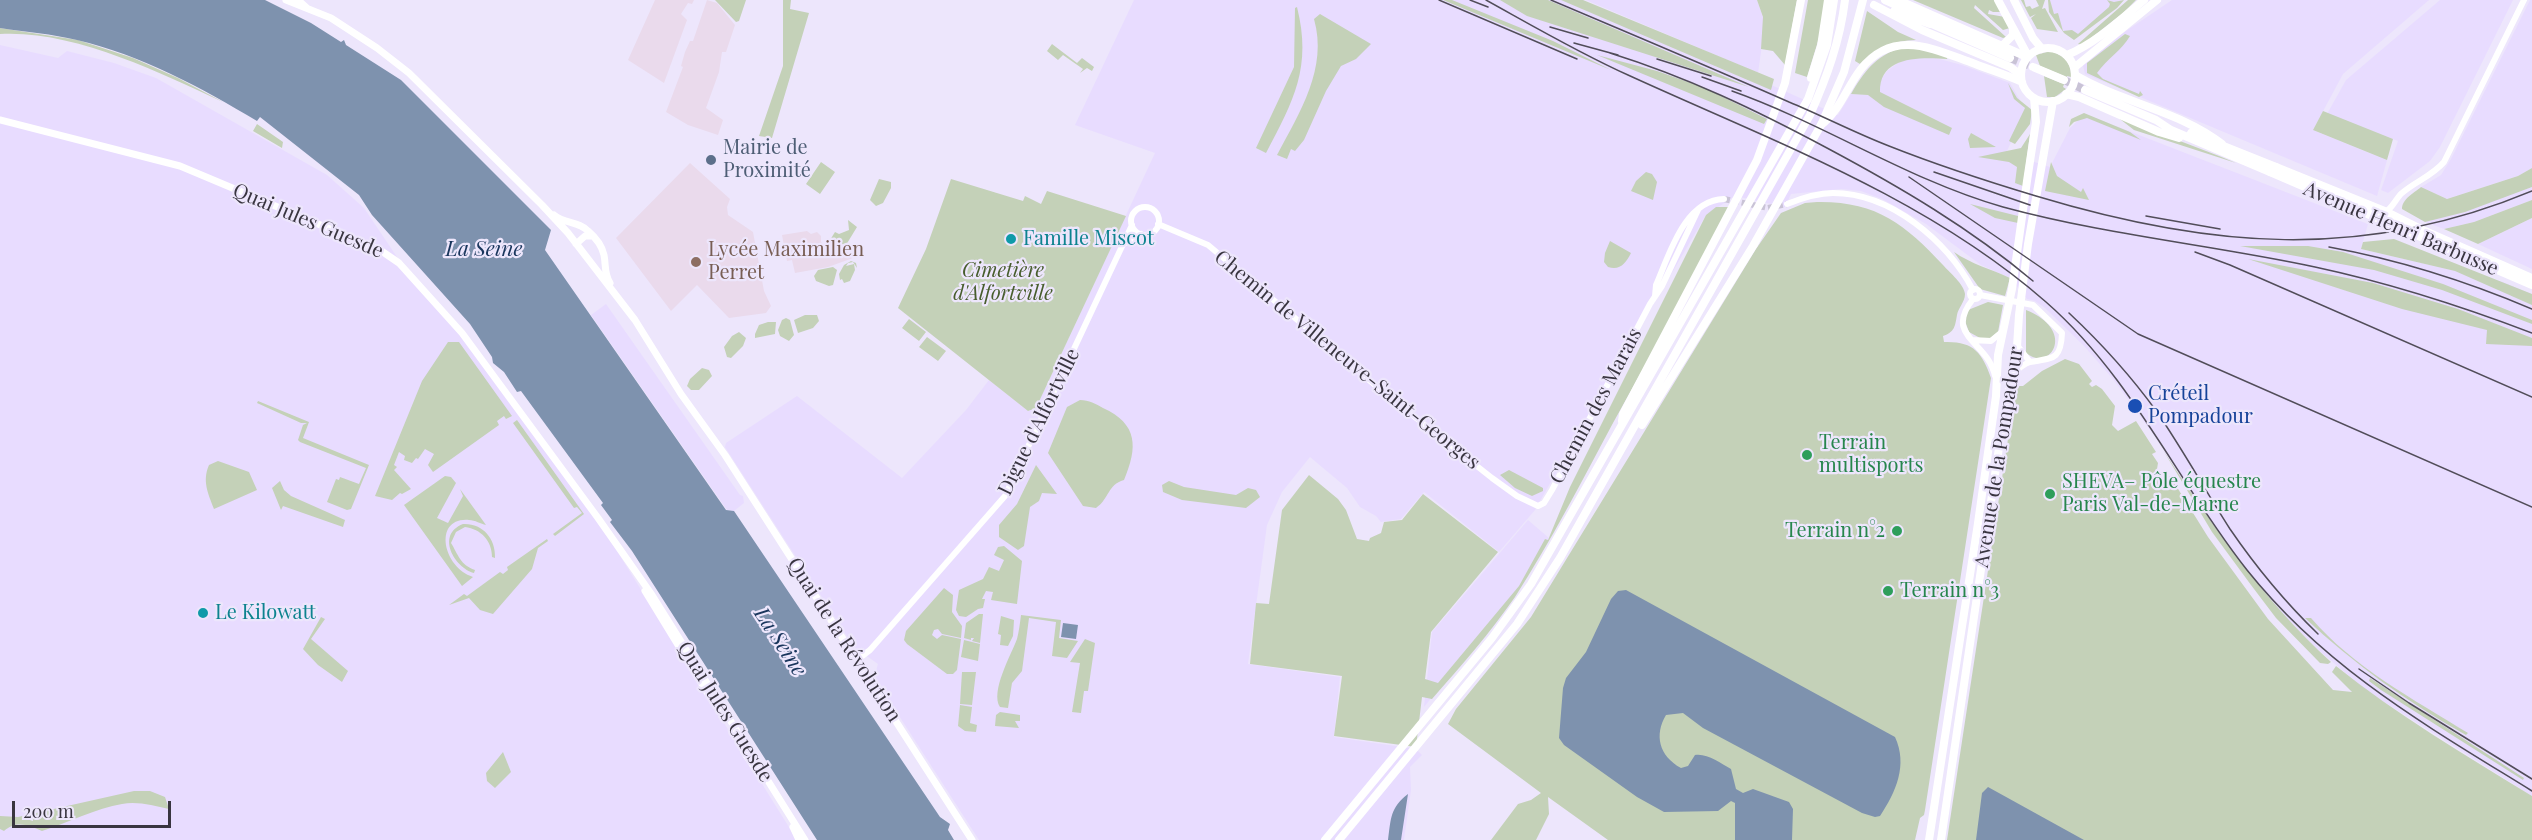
<!DOCTYPE html>
<meta charset="utf-8">
<style>
body{margin:0}
#map{position:relative;width:2532px;height:840px;overflow:hidden;background:#ede6fc;font-family:"Playfair Display",serif}
canvas{display:block}
.scale{position:absolute;left:12px;top:801px;width:159px;height:27px;box-sizing:border-box;border:3px solid #393540;border-top:0;padding-left:8px;font-size:18px;line-height:21px;white-space:nowrap;color:#393540;-webkit-text-stroke:4px #ede6fc;paint-order:stroke}
</style>
<div id="map">
<canvas width="2532" height="840"></canvas>
<div class="scale">200 m</div>
</div>
<script>
const c = document.querySelector('canvas').getContext('2d');
c.lineJoin = 'round';
function paint(path, color) { c.fillStyle = color; c.fill(path, 'evenodd'); }
function trace(path, color, width, dash) { c.strokeStyle = color; c.lineWidth = width; c.lineCap = dash ? 'butt' : 'round'; c.setLineDash(dash || []); c.stroke(path); }
function drawText(font, color, halo, rows, align = 'center') {
  c.font = font + ' "Playfair Display",serif'; c.lineWidth = 4.5; c.setLineDash([]); c.textBaseline = 'middle'; c.strokeStyle = halo; c.fillStyle = color; for (const [text, x, y, turn = 0] of rows) {
    c.save(); c.translate(x, y); c.rotate((+turn || 0) * Math.PI / 180); c.textAlign = isNaN(turn) ? turn : align; if (halo) c.strokeText(text, 0, 0); c.fillText(text, 0, 0); c.restore();
  }
}
paint(new Path2D(`
 M 1134,0 L 1582,0 L 1838,115 L 1851,94 L 1877,95 L 1879,82 L 1887,71 L 1899,62 L 1914,57 L 1928,56 L 1962,65 L 2010,83 L 2026,110 L 2006,153 L 2050,167 L 2070,128 L 2085,114 L 2368,224 L 2361,249 L 2503,282 L 2532,294 L 2532,796 L 2367,691 L 2316,648 L 2281,613 L 2211,524 L 2156,438 L 2113,379 L 2084,346 L 2045,308 L 2035,301 L 2027,299 L 2010,278 L 1981,265 L 1926,224 L 1882,199 L 1861,191 L 1841,189 L 1791,194 L 1785,207 L 1735,196 L 1706,215 L 1593,407 L 1535,510 L 1499,552 L 1424,492 L 1401,519 L 1381,522 L 1376,516 L 1360,507 L 1347,488 L 1310,457 L 1282,492 L 1267,525 L 1248,664 L 1340,677 L 1334,737 L 1416,749 L 1422,755 L 1410,767 L 1411,790 L 1404,840 L 979,840 L 874,677 L 878,664 L 854,647 L 725,447 L 726,443 L 797,396 L 902,478 L 966,410 L 989,380 L 1028,411 L 1036,408 L 1155,153 L 1075,125 Z
 M 1586,0 L 1757,0 L 1763,17 L 1763,38 L 1758,73 Z
 M 2050,0 L 2122,0 L 2076,38 L 2064,32 L 2053,16 Z
 M 2172,0 L 2429,0 L 2343,74 L 2313,130 L 2387,160 L 2377,196 L 2085,74 L 2083,65 L 2089,56 Z
 M 2440,0 L 2513,0 L 2440,147 L 2430,161 L 2388,193 L 2381,190 L 2398,141 L 2327,114 L 2346,80 Z
 M 2530,0 L 2532,0 L 2532,168 L 2518,176 L 2447,199 L 2421,187 L 2441,175 L 2451,159 Z
 M 0,45 L 58,58 L 67,51 L 114,63 L 156,78 L 327,175 L 364,208 L 397,257 L 454,323 L 597,519 L 797,840 L 0,840 Z
 M 2532,187 L 2532,200 L 2474,222 L 2444,229 L 2425,222 Z
 M 2532,218 L 2532,269 L 2478,244 Z
 M 606,304 L 740,495 L 743,496 L 744,503 L 734,511 L 727,510 L 591,315 Z
 M 1528,520 L 1549,538 L 1514,597 L 1424,707 L 1432,632 Z`), '#e8dcff');
paint(new Path2D(`
 M 655,0 L 694,0 L 692,4 L 688,3 L 681,14 L 687,20 L 664,83 L 628,60 Z
 M 707,0 L 717,3 L 735,25 L 726,52 L 722,52 L 719,72 L 706,108 L 723,120 L 718,135 L 688,125 L 666,112 L 683,67 L 681,66 L 685,52 L 690,41 L 693,41 Z
 M 690,163 L 730,199 L 727,207 L 728,215 L 753,232 L 764,291 L 771,306 L 766,313 L 729,318 L 697,285 L 671,311 L 616,238 Z
 M 807,231 L 811,234 L 817,232 L 821,236 L 821,242 L 826,246 L 830,240 L 846,245 L 846,250 L 853,258 L 828,267 L 795,273 L 792,260 L 787,261 L 782,235 Z`), '#eadaec');
paint(new Path2D(`
 M 715,0 L 746,0 L 739,21 L 736,22 Z
 M 783,0 L 791,0 L 790,9 L 809,13 L 772,138 L 759,136 L 783,66 Z
 M 1443,0 L 1452,0 L 1553,41 L 1611,70 Z
 M 1500,0 L 1548,0 L 1749,87 L 1527,16 Z
 M 1561,0 L 1583,0 L 1774,79 L 1771,90 Z
 M 1757,0 L 1797,0 L 1785,65 L 1773,51 L 1761,49 L 1763,17 Z
 M 1808,0 L 1825,0 L 1819,38 L 1807,77 L 1795,73 Z
 M 1913,0 L 1996,0 L 2002,12 L 1993,12 L 1989,10 L 1988,14 L 2005,17 L 2010,28 L 2003,30 L 1975,5 L 1974,8 L 2006,37 L 2003,38 Z
 M 2021,0 L 2024,0 L 2026,7 L 2030,6 L 2032,9 L 2039,6 L 2036,0 L 2045,0 L 2042,9 L 2045,8 L 2058,32 L 2037,29 L 2031,18 L 2036,14 L 2030,17 Z
 M 2048,0 L 2050,0 L 2054,14 L 2058,13 L 2063,31 L 2072,30 L 2078,34 L 2109,7 L 2110,4 L 2107,0 L 2114,2 L 2124,0 L 2117,8 L 2074,40 L 2064,33 L 2049,12 Z
 M 2128,0 L 2136,0 L 2123,13 L 2082,45 L 2078,44 Z
 M 1297,7 C 1312,67 1294,100 1266,153 L 1256,148 L 1294,67 L 1295,8 Z
 M 1867,11 L 1898,32 L 1916,40 C 1893,40 1877,49 1860,64 L 1855,61 Z
 M 1320,14 L 1371,44 L 1356,59 L 1341,66 L 1326,91 L 1304,140 L 1295,151 L 1291,149 L 1287,159 L 1277,155 C 1300,112 1328,68 1314,19 Z
 M 0,28 L 78,40 L 133,58 L 178,78 L 223,102 C 158,72 74,30 0,34 Z
 M 2125,34 L 2130,36 C 2122,50 2107,59 2097,73 L 2103,79 L 2139,94 L 2140,91 L 2143,95 L 2139,97 L 2087,73 L 2087,63 Z
 M 1052,44 L 1077,63 L 1082,58 L 1094,67 L 1092,71 L 1087,68 L 1080,73 L 1083,69 L 1063,55 L 1058,60 L 1047,51 Z
 M 1901,48 L 1916,48 L 1948,56 L 1947,59 C 1920,57 1879,56 1880,92 L 1952,128 L 1949,135 L 1884,107 L 1868,95 L 1851,94 C 1864,72 1875,56 1901,48 Z
 M 2050,51 C 2063,55 2072,62 2071,77 L 2067,76 L 2063,87 L 2066,89 L 2055,97 L 2047,97 L 2044,76 L 2061,83 L 2064,76 L 2040,66 L 2036,55 Z
 M 1597,55 L 1657,71 L 1705,88 L 1767,119 L 1764,124 Z
 M 2008,83 L 2017,98 L 2032,110 L 2030,124 L 2015,144 L 2009,141 L 2025,108 L 2014,99 Z
 M 2323,111 L 2393,139 L 2387,160 L 2313,130 Z
 M 2084,113 L 2130,132 L 2141,140 L 2087,118 L 2074,122 L 2069,127 L 2071,119 Z
 M 2116,116 C 2156,133 2196,146 2236,163 L 2134,130 Z
 M 257,124 L 283,142 L 282,148 L 253,131 Z
 M 1971,133 L 1996,147 L 1970,148 L 1968,139 Z
 M 2030,134 L 2023,186 L 2015,183 L 2017,167 L 2009,162 L 1978,157 L 2021,148 Z
 M 821,162 L 835,172 L 820,194 L 806,184 Z
 M 2051,162 L 2057,176 L 2081,192 L 2083,188 L 2089,200 L 2045,191 Z
 M 2532,168 L 2532,187 L 2465,212 L 2425,222 L 2402,209 C 2402,199 2414,193 2421,187 L 2447,199 L 2518,176 Z
 M 1646,172 L 1652,174 L 1657,182 L 1653,200 L 1631,191 L 1636,181 Z
 M 879,179 L 891,182 L 891,188 L 883,203 L 876,206 L 870,200 Z
 M 951,179 L 1023,201 L 1025,196 L 1041,204 L 1047,191 L 1126,216 L 1036,408 L 1028,411 L 898,308 L 926,249 Z
 M 2532,200 L 2532,218 L 2478,244 L 2444,229 L 2474,222 Z
 M 1817,202 C 1876,201 1905,224 1943,265 C 1950,273 1964,284 1965,294 C 1965,302 1958,308 1957,315 C 1955,326 1955,332 1943,336 L 1944,342 C 1973,341 1982,352 1991,378 L 1925,810 L 1924,815 L 1920,818 L 1915,840 L 1608,840 L 1548,797 L 1549,814 L 1536,840 L 1491,840 L 1518,804 L 1531,800 L 1541,793 L 1448,724 L 1456,709 L 1531,617 L 1756,249 L 1781,213 L 1805,203 Z
 M 1970,204 L 2018,216 L 2018,223 L 1995,218 Z
 M 1716,207 L 1730,207 C 1692,280 1653,351 1613,423 C 1582,481 1551,541 1515,597 C 1490,633 1461,666 1432,699 L 1422,697 L 1416,747 L 1334,736 L 1342,676 L 1250,664 L 1256,603 L 1269,604 L 1282,510 L 1309,475 L 1338,499 L 1346,510 L 1357,539 L 1369,541 L 1370,538 L 1381,533 L 1384,522 L 1402,520 L 1423,494 L 1498,552 L 1431,632 L 1425,679 L 1438,683 L 1519,586 L 1545,539 L 1548,540 L 1570,487 L 1706,215 Z
 M 848,220 L 857,227 L 846,245 L 830,240 L 835,232 L 839,234 L 849,230 Z
 M 2394,239 L 2532,294 L 2532,305 L 2455,271 L 2361,249 L 2363,242 Z
 M 1610,241 L 1631,253 C 1626,263 1620,271 1608,267 L 1604,262 L 1605,253 Z
 M 2240,246 L 2308,246 L 2343,252 L 2443,284 L 2532,320 L 2532,324 L 2442,290 L 2374,270 Z
 M 1954,252 C 1971,264 1991,269 2010,278 L 2005,296 L 1980,289 Z
 M 2248,259 L 2373,283 L 2458,309 L 2532,338 L 2532,346 L 2486,344 L 2487,330 L 2402,309 Z
 M 851,261 L 856,263 L 857,268 L 853,262 L 848,263 L 846,266 L 854,264 L 855,270 L 850,281 L 844,283 L 842,279 L 840,280 L 839,274 L 844,265 Z
 M 833,267 L 837,270 L 833,285 L 829,286 L 816,281 L 814,276 L 818,270 Z
 M 1988,302 L 2003,305 L 1998,332 L 1989,339 L 1980,338 L 1969,332 L 1965,321 L 1968,310 Z
 M 2026,310 C 2077,330 2051,373 2026,353 Z
 M 805,315 L 817,315 L 819,321 L 813,328 L 798,333 L 794,320 Z
 M 786,318 L 790,320 L 794,335 L 789,341 L 780,336 L 778,330 L 782,320 Z
 M 909,319 L 926,332 L 919,341 L 902,328 Z
 M 768,322 L 776,322 L 775,334 L 755,338 L 755,334 L 759,325 Z
 M 739,332 L 746,338 L 743,346 L 731,358 L 727,357 L 724,347 L 732,336 Z
 M 927,337 L 946,351 L 938,361 L 919,347 Z
 M 448,342 L 459,342 L 512,416 L 506,419 L 504,416 L 497,421 L 499,425 L 433,472 L 428,465 L 434,454 L 425,449 L 418,459 L 416,458 L 412,463 L 404,460 L 405,456 L 399,452 L 394,465 L 397,467 L 394,470 L 411,489 L 402,494 L 400,493 L 392,500 L 375,496 L 422,381 Z
 M 2065,359 L 2079,364 L 2092,381 L 2089,384 L 2092,387 L 2096,385 L 2102,389 L 2115,406 L 2112,425 L 2118,431 L 2136,421 L 2156,452 L 2152,454 L 2158,463 L 2156,475 L 2163,480 L 2170,476 L 2208,537 L 2268,619 L 2333,690 L 2352,692 L 2332,672 L 2336,666 C 2397,715 2465,755 2532,796 L 2532,840 L 1947,840 L 2016,386 L 2023,386 L 2042,371 Z
 M 702,368 L 709,370 L 712,376 L 699,390 L 691,390 L 687,386 L 690,379 Z
 M 1080,400 C 1089,400 1096,404 1103,408 C 1138,424 1138,447 1124,480 C 1107,485 1110,498 1096,508 L 1083,506 L 1048,453 L 1067,407 Z
 M 258,401 L 309,422 L 303,438 L 369,465 L 351,509 L 347,510 L 327,502 L 336,479 L 339,480 L 340,477 L 359,484 L 366,468 L 300,442 L 298,440 L 303,425 L 307,423 L 301,423 L 257,403 Z
 M 517,420 L 584,514 L 555,536 L 553,534 L 582,513 L 577,507 L 574,508 L 513,423 Z
 M 2163,450 C 2213,526 2263,600 2331,662 L 2328,664 L 2320,663 L 2276,618 L 2251,585 L 2212,532 Z
 M 218,461 L 249,472 L 257,490 L 214,509 C 208,493 202,481 209,465 Z
 M 1036,465 L 1057,494 L 1042,493 L 1039,501 L 1030,507 L 1024,546 L 1018,550 L 999,537 L 999,525 L 1017,504 Z
 M 1509,470 L 1543,488 L 1543,491 L 1532,496 L 1515,488 L 1500,475 Z
 M 445,476 L 451,477 L 456,483 L 437,518 L 448,523 L 463,496 L 460,489 L 486,525 C 481,524 475,520 469,520 C 433,517 442,567 473,577 L 462,586 L 404,505 Z
 M 280,481 L 284,490 L 291,496 L 345,520 L 343,527 L 283,506 L 281,510 L 272,488 Z
 M 1169,481 L 1184,487 L 1236,495 L 1248,488 L 1256,490 L 1260,497 L 1246,508 L 1182,500 L 1163,492 L 1162,485 Z
 M 463,524 C 482,523 496,538 495,558 L 492,557 C 492,541 481,529 465,527 L 456,532 L 451,543 C 458,554 460,565 475,570 L 474,573 C 455,568 435,535 463,524 Z
 M 547,539 L 548,541 L 538,548 L 532,569 L 493,614 L 480,610 L 469,598 L 449,605 L 464,594 L 467,596 L 500,572 L 503,574 L 508,570 L 507,567 Z
 M 1004,546 L 1022,561 L 1017,604 L 991,600 L 993,592 L 986,591 L 982,599 L 985,599 L 983,608 L 978,609 L 966,617 L 959,616 L 956,610 L 959,590 L 983,579 L 989,567 L 999,571 L 1004,560 L 994,555 L 998,547 Z
 M 944,588 L 953,595 L 952,612 L 962,626 L 961,638 L 942,634 L 938,629 L 934,630 L 932,635 L 937,639 L 942,635 L 961,639 L 957,670 L 953,674 L 947,674 L 907,644 L 904,640 L 906,631 Z
 M 979,614 L 983,614 L 980,643 L 972,641 L 974,638 L 971,638 L 971,640 L 964,638 L 966,623 Z
 M 1021,615 L 1061,620 L 1059,638 L 1078,641 L 1067,658 L 1052,656 L 1056,622 L 1029,618 L 1022,671 L 1012,683 L 1008,708 L 1000,707 C 990,692 1011,655 1017,639 C 1019,631 1020,623 1021,615 Z
 M 1001,616 L 1014,620 L 1013,636 L 1008,646 L 1000,645 L 1001,635 L 998,634 Z
 M 321,617 L 325,619 L 311,639 L 348,671 L 342,682 L 318,665 L 303,649 Z
 M 2305,618 L 2311,618 C 2353,667 2413,699 2468,733 L 2466,735 C 2407,702 2354,664 2305,618 Z
 M 1085,639 L 1095,643 L 1088,691 L 1084,691 L 1081,713 L 1072,712 L 1080,663 L 1070,662 Z
 M 964,640 L 980,644 L 978,661 L 961,657 Z
 M 962,672 L 976,672 L 972,705 L 960,704 Z
 M 2370,678 L 2524,778 L 2523,780 L 2381,690 L 2369,681 Z
 M 960,705 L 972,707 L 970,723 L 977,725 L 976,732 L 965,731 L 958,726 Z
 M 1000,712 L 1020,715 L 1020,721 L 1015,721 L 1019,728 L 995,726 L 996,715 Z
 M 503,752 L 511,772 L 495,788 L 487,781 L 486,773 Z
 M 134,791 L 150,791 L 165,797 L 169,809 C 154,806 138,801 122,804 C 97,808 67,823 42,831 C 28,825 17,820 4,831 L 0,829 L 0,816 L 18,817 Z`), '#c4d1b8');
paint(new Path2D(`
 M 0,0 L 265,0 L 311,23 L 341,42 L 344,40 L 346,45 L 401,80 L 551,230 L 545,250 L 726,510 L 734,511 L 940,817 L 950,824 L 948,830 L 954,840 L 817,840 L 632,551 L 610,522 L 612,520 L 601,505 L 603,503 L 521,391 L 517,392 L 504,372 L 493,363 L 492,357 L 470,324 L 372,215 L 359,195 L 260,117 L 257,121 C 202,88 141,55 77,40 C 52,34 26,32 0,28 Z
 M 1626,590 L 1895,737 C 1908,765 1896,792 1880,816 L 1875,817 L 1862,813 L 1703,728 L 1683,713 L 1666,715 C 1654,735 1659,756 1681,768 L 1688,766 L 1695,755 C 1707,753 1720,763 1731,769 L 1736,789 L 1743,793 L 1753,789 L 1789,802 L 1793,809 L 1792,840 L 1735,840 L 1735,803 L 1731,801 L 1718,811 L 1664,812 L 1637,797 L 1564,745 L 1559,738 L 1563,688 L 1566,678 L 1586,652 L 1611,599 L 1618,591 Z
 M 1063,623 L 1078,625 L 1076,639 L 1061,637 Z
 M 1988,787 L 2084,840 L 1976,840 L 1982,793 Z
 M 1408,794 L 1401,840 L 1388,840 C 1391,818 1390,808 1408,794 Z`), '#7e92ae');
trace(new Path2D(`
 M 1724,199 L 1768,208 L 1787,204`), '#c9c3d6', 6, [6, 3]);
trace(new Path2D(`
 M 2010,58 L 2033,67
 M 2064,80 L 2085,90`), '#c9c3d6', 8, [8, 4]);
trace(new Path2D(`
 M 1787,204 C 1802,198 1817,193 1833,193 C 1891,193 1947,241 1973,290
 M1131 221a14 14 0 1 1 28 0a14 14 0 1 1-28 0Z
 M 2356,208 C 2364,208 2376,215 2383,213 C 2391,211 2396,198 2402,193 C 2416,181 2432,176 2444,162 L 2524,0
 M 1158,224 L 1208,245 L 1382,391 L 1492,478 L 1517,496 L 1538,506 L 1544,503 L 1552,490 L 1650,304 L 1662,286 L 1698,210
 M 1122,245 L 1141,234
 M1970 294a5 5 0 1 1 10 0a5 5 0 1 1-10 0Z
 M 1980,295 L 2033,305 L 2062,333 C 2061,361 2052,358 2030,362 C 2024,364 2018,369 2013,374
 M 1655,296 L 1656,285 C 1669,256 1684,200 1724,199
 M 1973,299 C 1943,337 1988,341 1995,376
 M 1972,340 L 1991,341 L 2003,331
 M 2017,345 L 2030,362
 M 857,660 L 870,650 L 1005,496 L 1132,225`), '#fff', 6);
trace(new Path2D(`
 M 286,0 L 331,18 L 377,48 L 409,73 L 542,205 L 568,233 L 635,320 L 681,394 L 725,455 L 972,840
 M 298,0 L 307,8
 M 0,120 L 180,166 L 380,250 L 399,263 L 462,333 L 598,518 L 652,595 L 805,840
 M 554,215 C 564,224 579,221 588,231 C 595,237 602,246 604,255 C 606,265 604,274 610,283
 M 576,244 L 585,236 L 593,236
 M 645,591 L 708,694
 M 744,752 L 763,780
 M 793,827 L 799,840`), '#fff', 7);
trace(new Path2D(`
 M 1998,0 L 2028,56
 M 2014,0 L 2033,38 L 2042,49
 M 2003,45 L 2013,35 L 2013,29
 M2021 75a27 27 0 1 1 54 0a27 27 0 1 1-54 0Z
 M 2067,55 C 2096,43 2120,20 2144,0
 M 2075,67 L 2157,0
 M 1821,125 C 1839,112 1847,87 1861,69 C 1893,29 1931,48 1970,62 C 1987,69 2005,74 2022,82
 M 2276,167 L 2387,212 L 2425,231 L 2532,278
 M 2270,172 L 2532,285
 M 1929,840 L 1978,523 L 1996,396 L 1998,355 L 2012,289 L 2027,181 L 2036,122 L 2034,98
 M 1941,840 L 2005,407 L 2016,363 L 2019,315 L 2028,244 L 2053,101`), '#fff', 8);
trace(new Path2D(`
 M 1885,0 L 1925,18 L 1932,24 L 2010,58
 M 1898,0 L 2027,57
 M 1874,5 L 1922,30 L 2010,67 L 2021,75
 M 1894,11 L 1930,24
 M 2033,67 L 2064,80
 M 2075,75 C 2120,102 2180,111 2222,144
 M 2085,90 L 2156,120 L 2171,130 L 2270,172
 M 2066,94 L 2079,97 L 2159,132 L 2179,138
 M 1821,125 L 1844,72 L 1863,0
 M 2191,133 L 2276,167`), '#fff', 8);
trace(new Path2D(`
 M 1811,78 L 1821,46 L 1828,0
 M 1622,421 L 1623,414 L 1757,160 L 1785,83 L 1801,0
 M 1642,425 L 1753,246 L 1821,125
 M 1325,840 L 1492,638 L 1531,584 L 1808,99 L 1827,45 L 1834,0
 M 1339,840 L 1517,624 L 1560,558 L 1810,115 C 1827,77 1840,41 1845,0`), '#fff', 8);
trace(new Path2D(`
 M 1439,0 L 1577,59
 M 1470,0 L 1488,7
 M 1486,0 C 1533,26 1579,53 1628,75 C 1772,141 1926,197 2046,302 C 2132,377 2178,483 2247,570 C 2326,669 2427,726 2532,791
 M 1551,0 C 1631,34 1710,67 1789,102 C 1823,116 1855,133 1889,146 C 1937,165 1986,181 2036,196 C 2208,248 2362,262 2532,191
 M 1550,27 L 1588,38
 M 1574,43 L 1618,55
 M 1610,53 C 1687,77 1756,110 1827,148 C 1900,187 1970,228 2033,281
 M 1657,59 L 1711,76
 M 1702,77 L 1741,91
 M 1732,91 C 1825,124 1908,180 2003,207 C 2106,235 2212,245 2315,267 C 2390,283 2461,306 2532,333
 M 1934,172 L 2030,205
 M 1909,177 L 2138,334 L 2532,507
 M 2146,216 L 2220,229
 M 2329,247 C 2400,260 2466,281 2532,309
 M 2195,252 L 2230,265 L 2532,397
 M 2069,313 C 2101,343 2131,376 2157,412 C 2183,450 2205,490 2230,529 C 2256,567 2285,602 2318,634
 M 2359,669 L 2409,703 L 2532,779`), '#514d59', 1.5);
for (const [x, y, r, color] of [
 [711,160,6,"#5c6f8a"],
 [1011,239,6,"#0f9aa8"],
 [696,262,6,"#8d6e63"],
 [2135,406,8,"#1a4fb4"],
 [1807,455,6,"#2e9e5b"],
 [2050,494,6,"#2e9e5b"],
 [1897,531,6,"#2e9e5b"],
 [1888,591,6,"#2e9e5b"],
 [203,613,6,"#0f9aa8"]
]) { const dot = new Path2D(); dot.arc(x, y, r, 0, 2 * Math.PI); c.fillStyle = color; c.fill(dot); trace(dot, '#ede6fc', 2); }
drawText('20px', '#4e5e75', '#ede6fc', [
 ["Mairie de",723,148],
 ["Proximité",723,171]
], 'left');
drawText('20px', '#393540', '#ede6fc', [
 ["Quai Jules Guesde",308,221,23],
 ["Avenue Henri Barbusse",2401,229,23],
 ["Chemin de Villeneuve-Saint-Georges",1347,360,39],
 ["Chemin des Marais",1596,406,-62],
 ["Digue d'Alfortville",1039,422,-64],
 ["Avenue de la Pompadour",1999,457,-81],
 ["Quai de la Révolution",844,640,57],
 ["Quai Jules Guesde",725,712,58]
]);
drawText('20px', '#0d838f', '#ede6fc', [
 ["Famille Miscot",1023,239],
 ["Le Kilowatt",215,613]
], 'left');
drawText('20px', '#785e54', '#ede6fc', [
 ["Lycée Maximilien",708,250],
 ["Perret",708,273]
], 'left');
drawText('italic 20px', '#475d2d', '#ede6fc', [
 ["Cimetière",1003,271],
 ["d'Alfortville",1003,294]
]);
drawText('20px', '#164399', '#ede6fc', [
 ["Créteil",2148,394],
 ["Pompadour",2148,417]
], 'left');
drawText('20px', '#27864d', '#ede6fc', [
 ["Terrain",1819,443],
 ["multisports",1819,466],
 ["SHEVA– Pôle équestre",2062,482],
 ["Paris Val-de-Marne",2062,505],
 ["Terrain n°2",1885,531,"right"],
 ["Terrain n°3",1900,591]
], 'left');
drawText('italic 21px', '#19355c', '#ede6fc', [
 ["La Seine",484,249],
 ["La Seine",780,642,57]
]);
</script>
